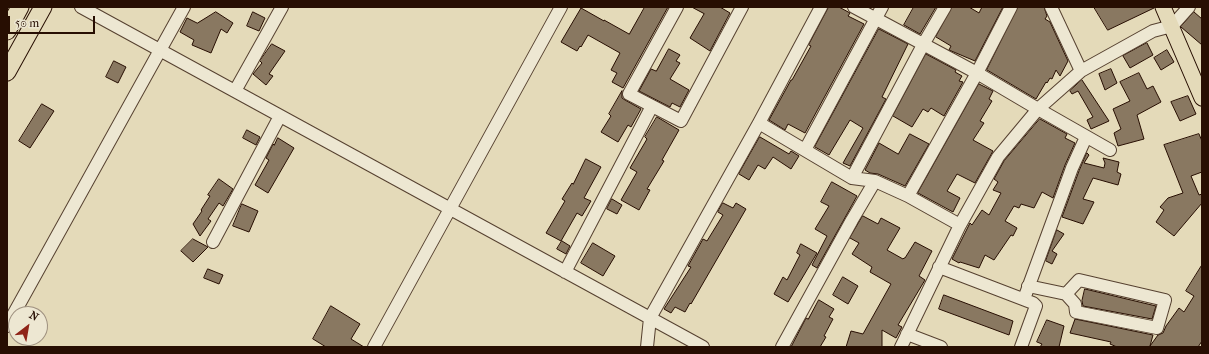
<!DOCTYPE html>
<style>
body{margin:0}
#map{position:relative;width:1209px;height:354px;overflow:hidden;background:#e4dab9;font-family:"IM FELL French Canon",serif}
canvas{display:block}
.frame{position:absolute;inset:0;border:8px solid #270e02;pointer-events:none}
.north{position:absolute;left:8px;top:306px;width:40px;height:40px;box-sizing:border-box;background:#ede7d2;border:1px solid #9e907f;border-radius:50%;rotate:31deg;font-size:11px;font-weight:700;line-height:16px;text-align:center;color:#270e02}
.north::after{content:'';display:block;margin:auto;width:14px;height:18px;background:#8f2418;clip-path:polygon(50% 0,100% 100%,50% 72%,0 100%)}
.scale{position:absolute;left:8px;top:16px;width:87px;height:18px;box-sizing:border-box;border:2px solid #270e02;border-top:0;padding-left:5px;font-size:12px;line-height:14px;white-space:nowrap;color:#270e02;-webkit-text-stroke:3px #ede7d2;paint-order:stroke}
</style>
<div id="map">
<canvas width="1209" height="354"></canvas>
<div class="frame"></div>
<div class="north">N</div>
<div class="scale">50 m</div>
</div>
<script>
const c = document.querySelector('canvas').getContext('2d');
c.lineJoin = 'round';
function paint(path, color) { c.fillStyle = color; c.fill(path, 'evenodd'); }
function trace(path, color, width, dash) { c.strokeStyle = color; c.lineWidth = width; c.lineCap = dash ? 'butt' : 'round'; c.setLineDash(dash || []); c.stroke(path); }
const building = new Path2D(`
 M 645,7 L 668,7 L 623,88 L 612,82 L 617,73 L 611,70 L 620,53 L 588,35 L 581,47 L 580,46 L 577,51 L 561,42 L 581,8 L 604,21 L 604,20 L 629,34 Z
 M 692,7 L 720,7 L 730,13 L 710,51 L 690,38 L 704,14 Z
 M 829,7 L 839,7 L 850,13 L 848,16 L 864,24 L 805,133 L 788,124 L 785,130 L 769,120 L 791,80 L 792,80 L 811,46 L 809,45 Z
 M 914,7 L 936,7 L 920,34 L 904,25 Z
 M 952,7 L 969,7 L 979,13 L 982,7 L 1003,7 L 975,61 L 949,50 L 951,46 L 936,37 Z
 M 1018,7 L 1044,7 L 1047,16 L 1045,19 L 1050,22 L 1068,61 L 1060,76 L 1056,70 L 1052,79 L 1050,78 L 1047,83 L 1046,82 L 1036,99 L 987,70 Z
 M 1094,7 L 1154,7 L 1154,8 L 1108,30 Z
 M 216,12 L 233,23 L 227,33 L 221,29 L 211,53 L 192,45 L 194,40 L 180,32 L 187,18 L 197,23 Z
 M 253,12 L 265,18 L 259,31 L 247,26 Z
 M 1194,12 L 1202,19 L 1202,45 L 1181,27 Z
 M 879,29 L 908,44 L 882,97 L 886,99 L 850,166 L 843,163 L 863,128 L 850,120 L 829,155 L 815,147 Z
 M 1147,43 L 1153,55 L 1130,68 L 1123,56 Z
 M 272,44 L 285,51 L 269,74 L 273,76 L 266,85 L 253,74 L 262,63 L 260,61 Z
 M 669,49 L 680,55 L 676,61 L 680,63 L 670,79 L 689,90 L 680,107 L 672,103 L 670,107 L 639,91 L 651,69 L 656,71 Z
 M 1167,50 L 1174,62 L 1161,70 L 1154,58 Z
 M 926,54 L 956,70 L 955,72 L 962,76 L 959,81 L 963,82 L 944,116 L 931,108 L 928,112 L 923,109 L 912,127 L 893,116 Z
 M 114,61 L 126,67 L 118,83 L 106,77 Z
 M 1111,69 L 1117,83 L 1105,90 L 1099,74 Z
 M 1139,73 L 1147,89 L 1153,86 L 1161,102 L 1137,115 L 1144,139 L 1118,146 L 1114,133 L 1121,129 L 1113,109 L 1130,101 L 1120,82 Z
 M 1082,80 L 1109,121 L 1091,129 L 1087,120 L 1093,117 L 1078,91 L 1072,94 L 1070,91 Z
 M 979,84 L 993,91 L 989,99 L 992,101 L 980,121 L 984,123 L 973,140 L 993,151 L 975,183 L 957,174 L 947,191 L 960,198 L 953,212 L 918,193 Z
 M 622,91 L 622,98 L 625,100 L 641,109 L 631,127 L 628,125 L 618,142 L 601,132 L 611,116 L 609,114 Z
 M 1188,96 L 1196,114 L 1180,121 L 1171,102 Z
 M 42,104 L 54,111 L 30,148 L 19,141 Z
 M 657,117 L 679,130 L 662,160 L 664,161 L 647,189 L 650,190 L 639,210 L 621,200 L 637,172 L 630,168 L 647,139 L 645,137 Z
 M 1040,119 L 1067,134 L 1065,138 L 1075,143 L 1065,165 L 1053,198 L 1042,192 L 1034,208 L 1021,204 L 1019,208 L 1014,206 L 1005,221 L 1017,228 L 1013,236 L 1011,235 L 994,260 L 985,255 L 979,268 L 960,262 L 959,263 L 952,259 L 970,223 L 972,225 L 982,210 L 989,215 L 1001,193 L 993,190 L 998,182 L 994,179 L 1004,161 Z
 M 247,130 L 260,137 L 256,145 L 243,138 Z
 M 910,134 L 929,144 L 905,186 L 878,174 L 870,173 L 865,170 L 879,143 L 898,154 Z
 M 1199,134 L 1202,141 L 1202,172 L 1191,176 L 1199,195 L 1202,194 L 1202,203 L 1174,236 L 1156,222 L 1164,210 L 1160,207 L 1168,198 L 1183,193 L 1164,145 Z
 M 760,137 L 789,154 L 791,151 L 799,156 L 791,169 L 773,157 L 765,169 L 758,165 L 749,180 L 739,174 Z
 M 278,138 L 294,148 L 268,193 L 255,185 L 269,160 L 266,158 L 273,144 L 274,145 Z
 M 1087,153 L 1089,155 L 1084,163 L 1104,168 L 1105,163 L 1103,158 L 1119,162 L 1117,172 L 1121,174 L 1118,185 L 1093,178 L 1083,199 L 1094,202 L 1083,224 L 1062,217 L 1079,171 Z
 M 586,159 L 601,167 L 584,198 L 591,201 L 582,216 L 577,213 L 561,241 L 546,233 L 565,201 L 562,199 L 572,183 L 573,184 Z
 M 219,179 L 233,189 L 223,206 L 219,203 L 208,219 L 211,221 L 200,236 L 193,224 L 202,211 L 201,210 L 210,196 L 208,195 Z
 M 832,182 L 857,196 L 817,268 L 812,265 L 827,236 L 815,229 L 829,206 L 821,202 Z
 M 612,199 L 622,205 L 617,214 L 607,209 Z
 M 723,203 L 733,208 L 736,203 L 746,209 L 691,304 L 690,303 L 685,312 L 675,307 L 671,313 L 664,309 L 691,267 L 688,266 L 703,239 L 707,241 L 723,215 L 718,212 Z
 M 242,204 L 258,211 L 249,232 L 233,226 Z
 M 863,216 L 878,224 L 881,218 L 900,228 L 887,250 L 903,259 L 904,258 L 905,258 L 915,242 L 932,251 L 919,276 L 925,280 L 898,325 L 902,327 L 896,338 L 882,330 L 882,347 L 846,347 L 851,331 L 863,334 L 891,284 L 870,272 L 872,267 L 852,254 L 859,243 L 850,238 Z
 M 1057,230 L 1064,234 L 1052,251 L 1057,254 L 1052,264 L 1046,261 Z
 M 193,239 L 208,247 L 193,262 L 181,251 Z
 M 562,241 L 570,246 L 566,254 L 557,249 Z
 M 593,243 L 615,256 L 603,276 L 581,263 Z
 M 801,244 L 817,253 L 788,302 L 774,294 L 783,277 L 787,280 L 800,255 L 797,253 Z
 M 1202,265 L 1202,341 L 1198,347 L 1117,347 L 1110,344 L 1111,342 L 1070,333 L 1075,319 L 1153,335 L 1150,346 L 1158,335 L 1163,333 L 1166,326 L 1179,308 L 1184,312 L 1194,296 L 1186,291 Z
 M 208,269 L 223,275 L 219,284 L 204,278 Z
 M 843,277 L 858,286 L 848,304 L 833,295 Z
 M 1085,289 L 1156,306 L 1152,319 L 1083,306 L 1082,301 Z
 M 944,295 L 1013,321 L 1009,335 L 939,309 Z
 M 819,300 L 834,309 L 829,317 L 833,319 L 824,336 L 826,337 L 820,347 L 791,347 L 806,318 L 808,319 Z
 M 331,306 L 360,324 L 351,339 L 364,347 L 326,347 L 313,339 Z
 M 1047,320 L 1064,326 L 1059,347 L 1040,347 L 1042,344 L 1037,342 Z`);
paint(building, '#897861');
trace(building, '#270e02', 1);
const minor = new Path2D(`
 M 81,7 L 703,347
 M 677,7 L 629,94 L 681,121 L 742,7
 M 854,7 L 977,73 L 1038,109 L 1110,150
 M 1051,7 L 1081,71
 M 235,91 L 282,7
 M 759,123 L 852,178 L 875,181 L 908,196 L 960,225
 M 805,150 L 882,7
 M 852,178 L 924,43 L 945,7
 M 908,196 L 977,73 L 1011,7
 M 213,242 L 280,116
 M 939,267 L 1033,303 L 1036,306 L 1021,347
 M 565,272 L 652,106
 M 1028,286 L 1066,294 L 1075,304 L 1076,312 L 1157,328 L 1165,300 L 1079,280 L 1066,294
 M 1024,299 L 1072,168 L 1086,137
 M 7,326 L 184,7
 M 907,334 L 941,347
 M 374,347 L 561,7
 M 647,347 L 650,318 L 759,123 L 821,7
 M 782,347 L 852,220 L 875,181
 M 901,347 L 960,225 L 998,157 L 1038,109 L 1081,71 L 1153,31 L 1172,26 L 1189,7`);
const major = new Path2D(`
 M 1163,7 L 1202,98`);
const highway = new Path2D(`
 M 7,31 L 20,7
 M 7,72 L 43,7`);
trace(minor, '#564130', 14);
trace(major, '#270e02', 17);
trace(highway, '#270e02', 19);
trace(minor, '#ede7d2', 12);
trace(major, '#e4dab9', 15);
trace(highway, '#e4dab9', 17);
</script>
